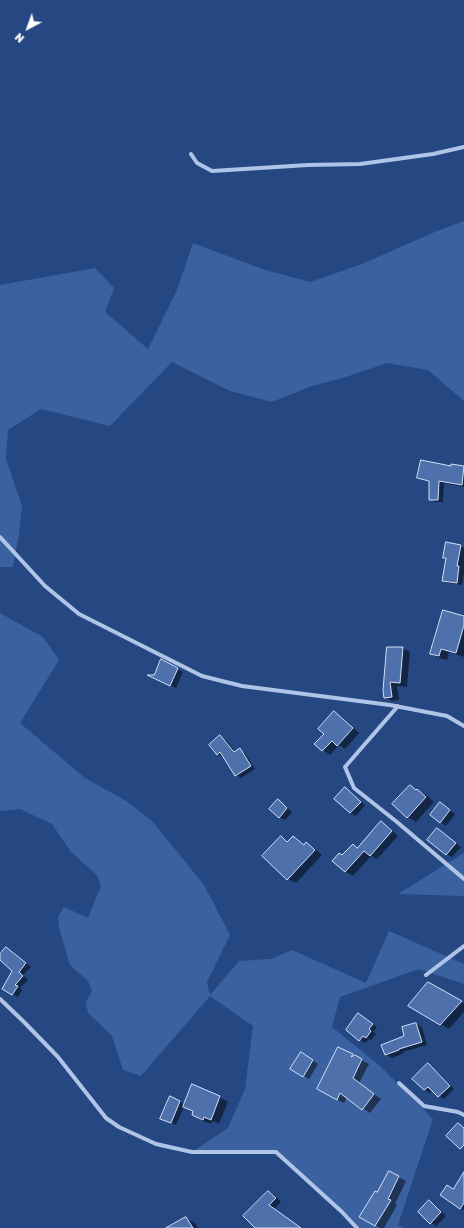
<!DOCTYPE html>
<style>
body{margin:0}
#map{position:relative;width:464px;height:1228px;overflow:hidden;background:#264882;font-family:Rubik,sans-serif}
canvas{display:block}
.north{position:absolute;left:8px;top:8px;width:40px;height:40px;-webkit-text-stroke:3px #264882;paint-order:stroke;rotate:221deg;font-size:11px;font-weight:700;line-height:16px;text-align:center;color:#fff}
.north::after{content:'';display:block;margin:auto;width:14px;height:18px;background:#fff;clip-path:polygon(50% 0,100% 100%,50% 72%,0 100%)}
</style>
<div id="map">
<canvas width="464" height="1228"></canvas>
<div class="north">N</div>
</div>
<script>
const c = document.querySelector('canvas').getContext('2d');
c.lineJoin = 'round';
function paint(path, color) { c.fillStyle = color; c.fill(path, 'evenodd'); }
function trace(path, color, width, dash) { c.strokeStyle = color; c.lineWidth = width; c.lineCap = dash ? 'butt' : 'round'; c.setLineDash(dash || []); c.stroke(path); }
paint(new Path2D(`
 M 464,221 L 464,401 L 428,370 L 387,363 L 346,377 L 312,386 L 272,402 L 230,391 L 172,362 L 110,426 L 41,409 L 8,430 L 6,459 L 22,506 L 19,534 L 13,567 L 0,567 L 0,285 L 95,268 L 114,288 L 105,312 L 148,349 L 177,290 L 193,243 L 262,269 L 310,282 L 362,264 L 437,231 Z
 M 0,613 L 43,637 L 59,660 L 20,723 L 85,778 L 128,802 L 153,822 L 204,885 L 230,935 L 207,982 L 210,995 L 239,961 L 271,959 L 292,950 L 366,983 L 389,931 L 464,964 L 464,984 L 419,969 L 340,997 L 332,1027 L 380,1066 L 433,1119 L 398,1225 L 404,1228 L 357,1228 L 276,1152 L 192,1152 L 228,1128 L 245,1089 L 253,1026 L 210,996 L 141,1076 L 123,1070 L 112,1036 L 88,1013 L 86,1002 L 92,991 L 88,981 L 70,965 L 59,928 L 58,917 L 64,907 L 88,918 L 101,886 L 97,875 L 71,852 L 52,824 L 20,809 L 0,811 Z
 M 464,853 L 464,896 L 398,894 Z`), '#3b61a0');
paint(new Path2D(`
 M 452,465 L 464,467 L 464,487 L 444,483 L 443,502 L 435,502 L 430,499 L 430,482 L 423,480 L 418,477 L 451,467 Z
 M 461,546 L 464,548 L 464,573 L 462,585 L 448,583 L 443,580 L 447,558 L 444,557 Z
 M 464,617 L 464,657 L 449,652 L 447,660 L 439,658 L 431,654 Z
 M 388,648 L 403,648 L 410,652 L 407,687 L 397,686 L 399,700 L 392,701 L 385,697 Z
 M 162,661 L 183,672 L 176,688 L 150,676 L 155,676 Z
 M 335,713 L 342,717 L 359,733 L 345,749 L 339,745 L 330,755 L 323,750 L 325,734 Z
 M 220,737 L 226,740 L 236,752 L 240,750 L 245,753 L 255,769 L 241,778 L 236,775 L 224,756 L 223,757 L 217,754 Z
 M 410,786 L 426,795 L 434,802 L 416,822 L 408,817 Z
 M 345,789 L 351,792 L 365,805 L 356,816 L 350,813 Z
 M 278,801 L 283,804 L 292,812 L 285,820 L 279,817 Z
 M 440,803 L 455,814 L 446,826 L 431,815 Z
 M 381,823 L 388,827 L 398,836 L 377,859 L 371,856 L 353,876 L 346,872 L 334,860 L 343,856 L 353,845 L 358,848 Z
 M 438,829 L 461,847 L 452,857 L 446,854 Z
 M 281,837 L 289,842 L 293,837 L 305,845 L 307,843 L 314,848 L 322,855 L 296,883 L 288,879 Z
 M 7,948 L 12,951 L 31,967 L 23,975 L 28,980 L 20,988 L 22,990 L 18,997 L 3,989 L 13,970 L 0,959 L 0,956 Z
 M 428,983 L 464,1003 L 464,1012 L 449,1029 L 410,1006 Z
 M 359,1014 L 377,1027 L 373,1032 L 376,1034 L 371,1040 L 369,1039 L 365,1043 L 347,1030 Z
 M 416,1024 L 422,1027 L 427,1045 L 403,1052 L 404,1053 L 392,1058 L 386,1055 L 383,1046 L 406,1037 Z
 M 338,1048 L 369,1064 L 359,1083 L 381,1099 L 370,1113 L 347,1097 L 344,1103 L 325,1093 Z
 M 306,1056 L 318,1064 L 309,1079 L 291,1068 Z
 M 428,1065 L 433,1068 L 454,1089 L 444,1099 L 439,1096 L 433,1090 L 430,1093 L 425,1090 L 414,1079 Z
 M 192,1086 L 220,1097 L 228,1102 L 219,1124 L 213,1121 L 211,1124 L 201,1120 L 193,1115 L 194,1112 L 184,1107 L 176,1125 L 167,1121 L 170,1097 L 185,1104 Z
 M 389,1172 L 406,1181 L 395,1204 L 397,1205 L 384,1228 L 380,1228 L 361,1216 L 378,1194 Z
 M 464,1177 L 464,1210 L 461,1208 L 453,1190 Z
 M 269,1192 L 275,1195 L 281,1202 L 274,1209 L 301,1228 L 256,1228 Z
 M 430,1202 L 435,1205 L 446,1216 L 436,1226 L 431,1223 Z
 M 186,1218 L 195,1223 L 198,1228 L 175,1228 Z`), '#0007');
const building = new Path2D(`
 M 421,460 L 451,466 L 451,464 L 464,466 L 462,485 L 439,481 L 438,500 L 429,500 L 429,481 L 417,478 Z
 M 446,542 L 461,545 L 457,566 L 459,566 L 457,583 L 442,581 L 446,558 L 443,558 Z
 M 443,610 L 464,616 L 464,625 L 456,653 L 441,649 L 439,656 L 430,654 Z
 M 387,647 L 403,647 L 400,683 L 390,682 L 392,697 L 384,698 L 383,691 Z
 M 161,659 L 178,668 L 170,686 L 147,675 L 154,675 Z
 M 334,711 L 353,728 L 337,746 L 332,741 L 322,751 L 314,744 L 324,734 L 318,729 Z
 M 220,735 L 234,752 L 240,748 L 251,766 L 235,776 L 220,752 L 217,755 L 209,745 Z
 M 410,785 L 416,790 L 417,789 L 426,797 L 407,818 L 392,804 Z
 M 345,787 L 361,802 L 350,813 L 334,799 Z
 M 278,799 L 287,808 L 279,818 L 269,809 Z
 M 440,802 L 450,810 L 440,823 L 430,815 Z
 M 381,821 L 392,831 L 370,856 L 364,851 L 345,872 L 332,861 L 339,853 L 342,855 L 353,844 L 357,848 Z
 M 437,828 L 456,843 L 446,855 L 427,840 Z
 M 281,836 L 287,842 L 293,836 L 304,845 L 306,842 L 315,850 L 287,880 L 262,856 Z
 M 6,947 L 26,963 L 19,972 L 23,976 L 15,985 L 18,986 L 12,995 L 2,989 L 12,971 L 0,960 L 0,954 Z
 M 428,982 L 462,1001 L 440,1025 L 408,1006 Z
 M 358,1013 L 373,1024 L 369,1029 L 371,1031 L 366,1038 L 363,1036 L 359,1041 L 346,1030 Z
 M 416,1023 L 422,1042 L 399,1049 L 399,1050 L 385,1055 L 381,1045 L 404,1036 L 402,1027 Z
 M 338,1047 L 353,1054 L 351,1057 L 355,1055 L 362,1059 L 353,1078 L 374,1094 L 362,1110 L 340,1093 L 337,1100 L 317,1089 Z
 M 301,1052 L 313,1060 L 303,1077 L 290,1069 Z
 M 428,1063 L 450,1086 L 438,1097 L 428,1087 L 424,1090 L 412,1079 Z
 M 192,1084 L 220,1096 L 211,1120 L 204,1117 L 203,1120 L 192,1115 L 193,1111 L 183,1107 Z
 M 170,1096 L 180,1101 L 171,1123 L 160,1119 Z
 M 458,1123 L 464,1128 L 464,1145 L 460,1149 L 446,1136 Z
 M 389,1171 L 399,1176 L 388,1199 L 391,1200 L 375,1226 L 359,1217 L 375,1191 L 377,1192 Z
 M 464,1172 L 464,1203 L 460,1209 L 440,1195 L 447,1185 L 453,1189 Z
 M 268,1191 L 276,1198 L 269,1205 L 301,1228 L 255,1228 L 243,1216 Z
 M 429,1200 L 441,1212 L 430,1224 L 418,1212 Z
 M 186,1217 L 193,1228 L 166,1228 Z`);
paint(building, '#4e71ab');
trace(building, '#d2e0f6', 1);
trace(new Path2D(`
 M 191,154 L 197,163 L 212,171 L 308,165 L 360,164 L 433,154 L 464,147
 M 0,537 L 45,586 L 79,614 L 202,676 L 242,686 L 390,705 L 447,716 L 464,726
 M 398,706 L 345,767 L 354,788 L 397,822 L 464,879
 M 426,975 L 464,946
 M 0,999 L 24,1022 L 58,1057 L 106,1118 L 119,1127 L 156,1144 L 192,1152 L 276,1152 L 342,1212 L 357,1228
 M 399,1083 L 424,1106 L 458,1112 L 464,1115`), '#afc4e7', 4);
</script>
